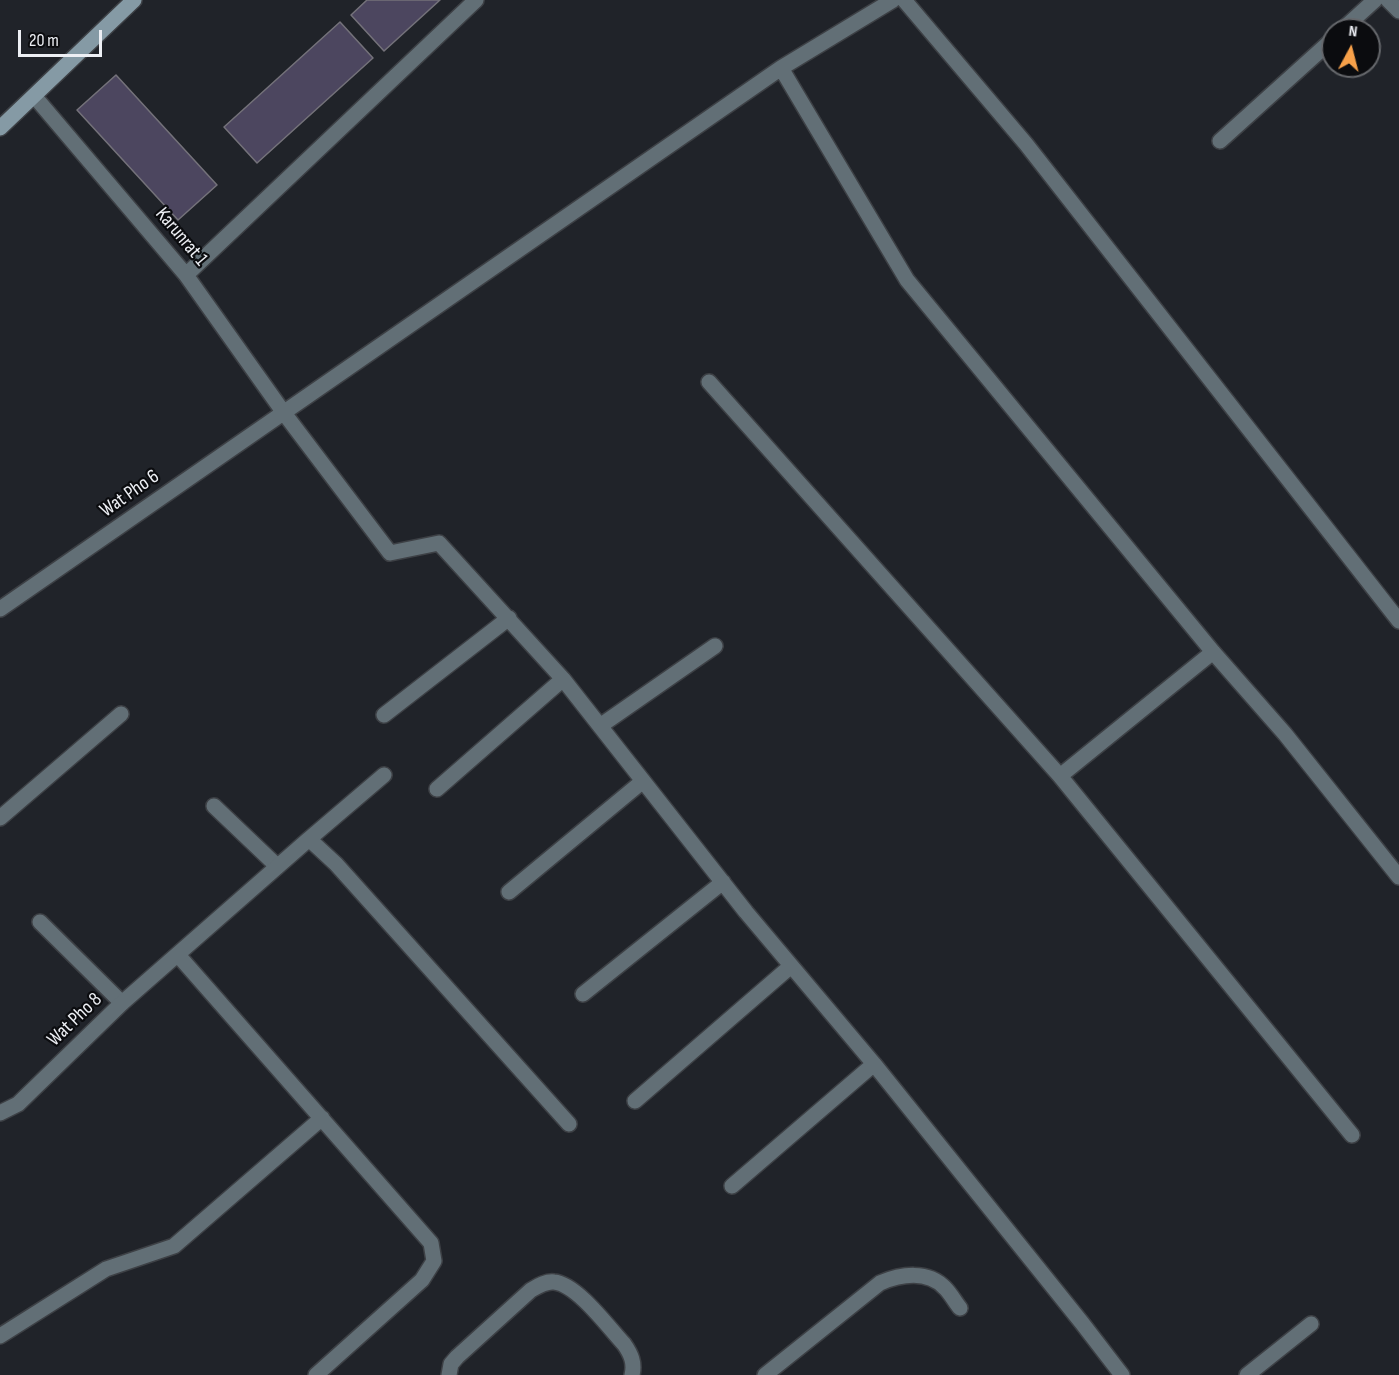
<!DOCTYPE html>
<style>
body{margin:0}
#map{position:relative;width:1399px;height:1375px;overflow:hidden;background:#202329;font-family:"Sofia Sans Condensed",sans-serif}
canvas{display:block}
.north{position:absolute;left:1321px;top:18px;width:60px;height:60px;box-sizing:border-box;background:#0b0c0f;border:2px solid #65676b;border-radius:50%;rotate:7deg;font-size:16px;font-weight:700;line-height:24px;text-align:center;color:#edeff4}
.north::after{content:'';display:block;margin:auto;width:21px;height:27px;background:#f7a14a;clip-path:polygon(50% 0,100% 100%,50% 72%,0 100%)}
.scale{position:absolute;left:18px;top:30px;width:84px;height:27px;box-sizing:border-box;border:3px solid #edeff4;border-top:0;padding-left:8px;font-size:18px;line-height:21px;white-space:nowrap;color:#edeff4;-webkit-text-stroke:4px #0b0c0f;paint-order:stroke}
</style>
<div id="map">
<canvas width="1399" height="1375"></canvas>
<div class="north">N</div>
<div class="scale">20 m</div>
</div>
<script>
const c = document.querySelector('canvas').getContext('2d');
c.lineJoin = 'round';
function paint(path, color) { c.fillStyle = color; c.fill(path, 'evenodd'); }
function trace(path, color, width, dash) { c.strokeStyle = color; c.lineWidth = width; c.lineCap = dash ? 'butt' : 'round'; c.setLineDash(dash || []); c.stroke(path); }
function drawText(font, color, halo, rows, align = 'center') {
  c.font = font + ' "Sofia Sans Condensed",sans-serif'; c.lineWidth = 4.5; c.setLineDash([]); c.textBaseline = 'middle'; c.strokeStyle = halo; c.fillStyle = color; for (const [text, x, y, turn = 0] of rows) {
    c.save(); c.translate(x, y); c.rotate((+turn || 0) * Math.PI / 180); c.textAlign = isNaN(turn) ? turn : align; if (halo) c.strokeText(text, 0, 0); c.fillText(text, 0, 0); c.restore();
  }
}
const building = new Path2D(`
 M 367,0 L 440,0 L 384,51 L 351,15 Z
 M 340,22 L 373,58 L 257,163 L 224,127 Z
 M 116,75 L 217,185 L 178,220 L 77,110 Z`);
paint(building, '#4c465f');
trace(building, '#74727a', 1.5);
const lane = new Path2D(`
 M 214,806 L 277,866
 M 40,922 L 122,1003
 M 449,1375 L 451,1364 L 457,1357 L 531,1290 C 538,1286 546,1281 554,1282 C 577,1284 609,1328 624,1344 C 631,1354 635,1363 632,1375
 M 765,1375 L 880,1283 C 901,1274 928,1270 945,1288 C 951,1294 955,1302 960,1308
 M 1247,1375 L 1311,1324`);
const street = new Path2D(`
 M 904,0 L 1026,144 L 1399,621
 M 1388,0 L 1399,11
 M 1342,30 L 1375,0
 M 781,68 L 907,280 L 1213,652 L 1285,734 L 1399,877
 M 35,97 L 186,275 L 284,413 L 390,553 L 439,543 L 563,679 L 746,912 L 874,1064 L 1082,1323 L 1122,1375
 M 1220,141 L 1333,39
 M 186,275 L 476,0
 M 709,382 L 1060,776 L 1352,1135
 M 0,609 L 781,68 L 893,0
 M 384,715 L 509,618
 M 600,726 L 715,646
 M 1060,776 L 1213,652
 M 437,789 L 563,679
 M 0,818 L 121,714
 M 309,839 L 384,775
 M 509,892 L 643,781
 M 178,955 L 431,1243 L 434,1261 L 422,1280 L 316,1375
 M 583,994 L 723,882
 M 635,1101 L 791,966
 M 0,1113 L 18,1104 L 122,1003 L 309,839 L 336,864 L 569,1124
 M 732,1186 L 874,1064
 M 0,1336 L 106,1269 L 174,1246 L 322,1118`);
const secondary = new Path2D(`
 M 0,128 L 134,0`);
trace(lane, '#3d4045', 18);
trace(street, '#3d4045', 18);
trace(secondary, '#3d4045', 18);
trace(lane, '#626f76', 15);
trace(street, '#626f76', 15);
trace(secondary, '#859aa5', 15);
drawText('20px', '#edeff4', '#0b0c0f', [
 ["Karunrat 1",181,237,50],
 ["Wat Pho 6",130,494,-35],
 ["Wat Pho 8",75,1020,-44]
]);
</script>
